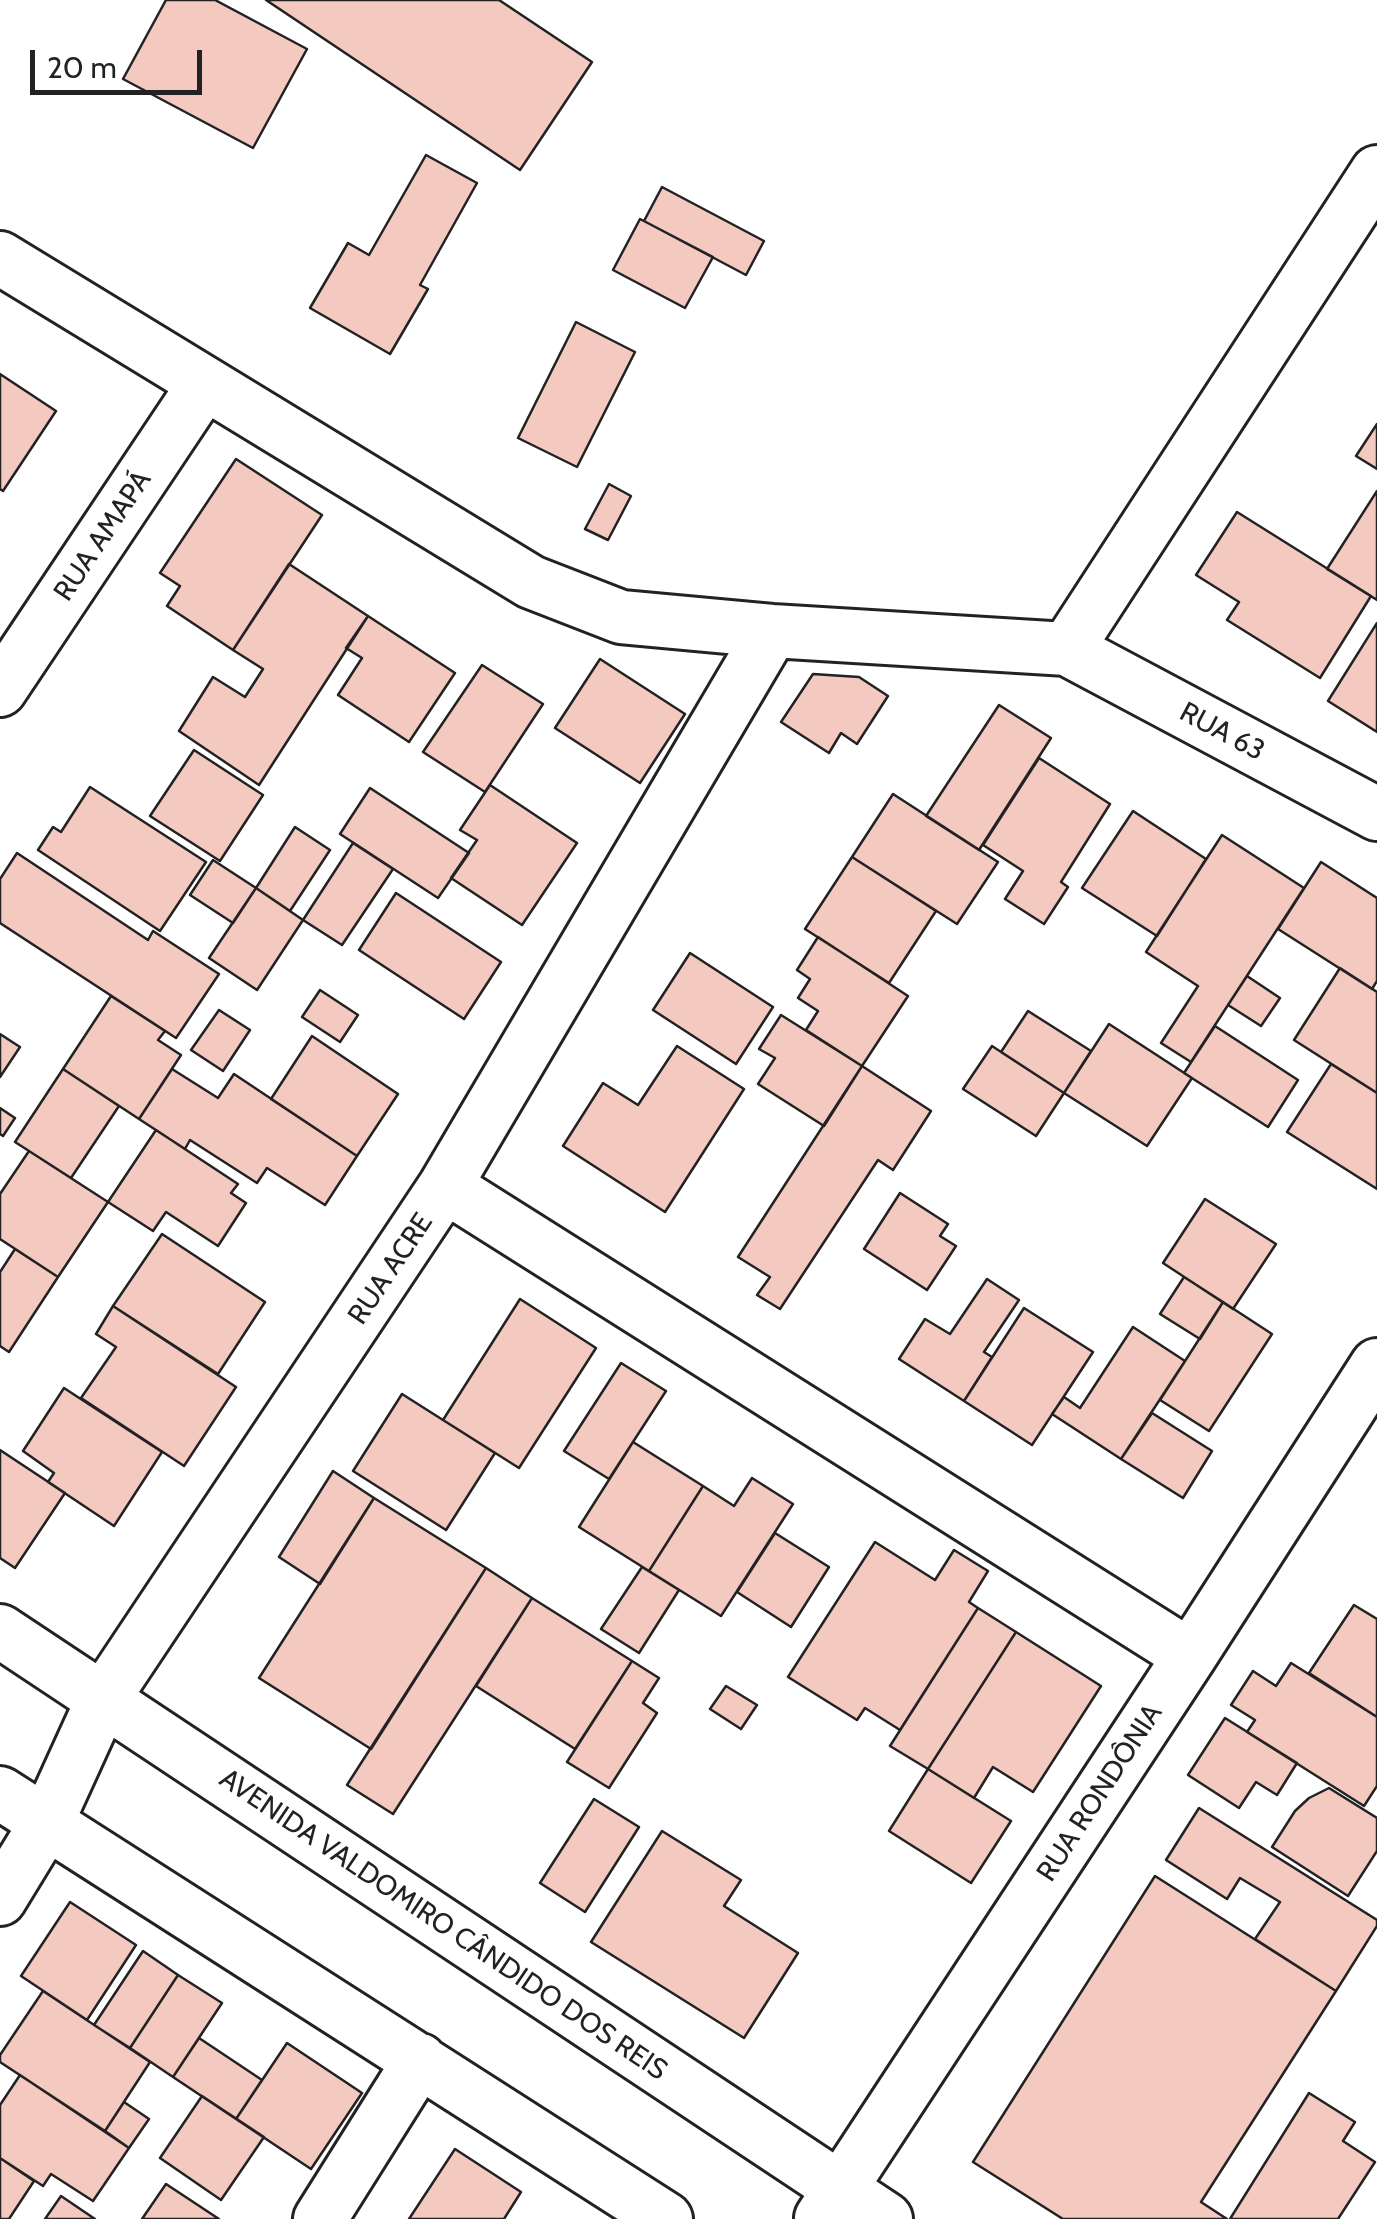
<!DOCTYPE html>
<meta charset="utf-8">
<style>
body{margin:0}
#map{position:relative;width:1377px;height:2219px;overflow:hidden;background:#fff;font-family:Cabin,sans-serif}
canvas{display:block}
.scale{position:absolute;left:30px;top:50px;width:172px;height:45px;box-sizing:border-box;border:5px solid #222;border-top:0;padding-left:12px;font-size:30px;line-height:35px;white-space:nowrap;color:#222;-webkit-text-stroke:8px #fff;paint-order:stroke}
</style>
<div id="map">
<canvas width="1377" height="2219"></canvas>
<div class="scale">20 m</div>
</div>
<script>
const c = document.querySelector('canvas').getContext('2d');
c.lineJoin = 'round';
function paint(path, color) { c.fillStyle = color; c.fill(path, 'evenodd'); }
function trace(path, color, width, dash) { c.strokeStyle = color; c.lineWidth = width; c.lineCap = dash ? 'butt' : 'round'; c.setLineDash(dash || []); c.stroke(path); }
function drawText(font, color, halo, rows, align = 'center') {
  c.font = font + ' Cabin,sans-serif'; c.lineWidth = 8; c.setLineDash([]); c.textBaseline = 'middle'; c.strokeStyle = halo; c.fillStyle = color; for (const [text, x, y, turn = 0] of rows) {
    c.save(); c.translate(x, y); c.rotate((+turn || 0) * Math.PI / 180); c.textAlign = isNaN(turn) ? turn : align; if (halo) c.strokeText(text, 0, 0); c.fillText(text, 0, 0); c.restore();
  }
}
const building = new Path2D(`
 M 166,0 L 215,0 L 307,49 L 253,148 L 123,79 Z
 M 266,0 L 499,0 L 592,62 L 520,170 Z
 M 426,155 L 477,183 L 420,285 L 428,289 L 390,354 L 310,308 L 348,243 L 369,255 Z
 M 662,187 L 764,241 L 746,275 L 644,221 Z
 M 640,219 L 713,257 L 685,308 L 613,270 Z
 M 576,322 L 635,352 L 577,467 L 518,438 Z
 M 0,374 L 56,411 L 3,491 L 0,489 Z
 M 1377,424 L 1377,469 L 1356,456 Z
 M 236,459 L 322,515 L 233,650 L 167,606 L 180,586 L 160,573 Z
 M 609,484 L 631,496 L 608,540 L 585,529 Z
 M 1377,491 L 1377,600 L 1327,569 Z
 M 1237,512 L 1371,596 L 1320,678 L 1227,620 L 1239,602 L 1196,575 Z
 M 289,564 L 368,616 L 259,785 L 179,731 L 213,677 L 245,697 L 263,669 L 233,650 Z
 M 368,616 L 455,673 L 409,742 L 338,695 L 362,658 L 346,648 Z
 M 1377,623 L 1377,732 L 1328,701 Z
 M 600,659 L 685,714 L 640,783 L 555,728 Z
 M 482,665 L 543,704 L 485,792 L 423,752 Z
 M 813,674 L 859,677 L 888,696 L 857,744 L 841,733 L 829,753 L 781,722 Z
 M 999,705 L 1051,738 L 979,850 L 926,816 Z
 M 194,750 L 263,795 L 220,861 L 150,816 Z
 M 1039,758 L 1110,804 L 1061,882 L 1068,887 L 1044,924 L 1005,899 L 1023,871 L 983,845 Z
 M 490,785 L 577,843 L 522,925 L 451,878 L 477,840 L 460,830 Z
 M 90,787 L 206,862 L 160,931 L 38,850 L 53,827 L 61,832 Z
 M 370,788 L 469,853 L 438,898 L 340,834 Z
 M 893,794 L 998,862 L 957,924 L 852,857 Z
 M 1133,811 L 1206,859 L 1157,936 L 1082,888 Z
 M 295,827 L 330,850 L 290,911 L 256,888 Z
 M 1222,835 L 1304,888 L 1191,1062 L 1161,1043 L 1198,986 L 1146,952 Z
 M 353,843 L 393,869 L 342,945 L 303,920 Z
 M 17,853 L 148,940 L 153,931 L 219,974 L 176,1038 L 0,923 L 0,879 Z
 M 852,857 L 936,911 L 889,983 L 805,929 Z
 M 213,860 L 256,888 L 233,923 L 190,895 Z
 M 1321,862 L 1377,898 L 1377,981 L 1372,989 L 1278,929 Z
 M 256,888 L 303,920 L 257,990 L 209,958 Z
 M 396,893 L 501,962 L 464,1019 L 359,950 Z
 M 818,937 L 908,996 L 862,1066 L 806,1030 L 818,1011 L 798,998 L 810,979 L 797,970 Z
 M 690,953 L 773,1007 L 736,1064 L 653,1010 Z
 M 1340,968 L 1377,992 L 1377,1093 L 1294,1040 Z
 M 1247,976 L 1280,998 L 1261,1026 L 1228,1005 Z
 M 320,990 L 358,1015 L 340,1042 L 302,1017 Z
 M 111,996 L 165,1031 L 158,1040 L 181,1055 L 139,1119 L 63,1069 Z
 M 219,1010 L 250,1030 L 223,1071 L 191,1050 Z
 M 1028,1011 L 1091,1051 L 1064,1093 L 1001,1052 Z
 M 781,1015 L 862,1066 L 824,1126 L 758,1084 L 775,1058 L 759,1049 Z
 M 1109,1024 L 1192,1078 L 1147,1146 L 1064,1093 Z
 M 1215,1026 L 1298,1080 L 1268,1127 L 1184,1073 Z
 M 0,1034 L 20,1047 L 0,1077 Z
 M 312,1036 L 398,1094 L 357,1156 L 271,1099 Z
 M 677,1046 L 744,1089 L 665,1212 L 563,1146 L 603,1083 L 638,1105 Z
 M 992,1046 L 1064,1093 L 1036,1136 L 963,1089 Z
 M 1331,1064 L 1377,1093 L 1377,1189 L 1287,1132 Z
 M 862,1066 L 931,1111 L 893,1170 L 878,1160 L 780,1309 L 757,1295 L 770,1277 L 738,1257 Z
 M 63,1069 L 119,1106 L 71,1178 L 15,1142 Z
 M 172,1069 L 218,1098 L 234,1074 L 357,1156 L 325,1205 L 267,1168 L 257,1183 L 190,1140 L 185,1149 L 139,1119 Z
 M 0,1108 L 15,1118 L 3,1136 L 0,1134 Z
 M 156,1130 L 238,1184 L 231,1193 L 246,1203 L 218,1246 L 166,1212 L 153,1231 L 108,1202 Z
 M 29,1151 L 108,1202 L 58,1277 L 0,1239 L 0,1194 Z
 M 900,1193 L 948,1224 L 940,1236 L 956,1246 L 927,1290 L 864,1249 Z
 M 1205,1199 L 1276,1244 L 1233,1309 L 1163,1263 Z
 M 162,1234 L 265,1302 L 218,1374 L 113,1306 Z
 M 15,1249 L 58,1277 L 9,1352 L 0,1346 L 0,1272 Z
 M 1184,1277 L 1223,1302 L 1200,1339 L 1160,1314 Z
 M 987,1279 L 1019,1300 L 984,1352 L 992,1357 L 964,1401 L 899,1359 L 925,1319 L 950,1334 Z
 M 520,1299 L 596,1348 L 519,1468 L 443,1420 Z
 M 1223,1302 L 1272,1334 L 1209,1431 L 1160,1400 Z
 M 113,1306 L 236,1387 L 184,1466 L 81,1398 L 116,1347 L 96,1334 Z
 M 1024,1308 L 1093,1352 L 1032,1445 L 964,1401 Z
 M 1133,1327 L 1185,1361 L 1121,1459 L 1052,1414 L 1064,1397 L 1080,1408 Z
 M 621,1363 L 666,1391 L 609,1479 L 564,1451 Z
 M 64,1388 L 162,1452 L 114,1526 L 48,1482 L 54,1473 L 23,1451 Z
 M 402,1394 L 495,1453 L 446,1530 L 353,1471 Z
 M 1152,1413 L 1212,1451 L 1183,1498 L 1121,1459 Z
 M 633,1442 L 703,1486 L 649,1571 L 579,1527 Z
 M 0,1450 L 65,1493 L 15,1568 L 0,1558 Z
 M 333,1471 L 374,1498 L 320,1584 L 279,1557 Z
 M 752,1478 L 793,1504 L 721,1616 L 649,1571 L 703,1486 L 734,1506 Z
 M 374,1498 L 486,1568 L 371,1749 L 259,1678 Z
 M 775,1533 L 829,1567 L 791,1627 L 737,1592 Z
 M 875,1542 L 935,1580 L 954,1550 L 988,1571 L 969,1602 L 978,1608 L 900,1730 L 865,1708 L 857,1720 L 788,1677 Z
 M 642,1567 L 679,1590 L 639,1653 L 601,1629 Z
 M 486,1568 L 532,1598 L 393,1814 L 347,1785 Z
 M 532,1598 L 632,1661 L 575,1749 L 476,1686 Z
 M 1354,1605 L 1377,1619 L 1377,1717 L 1309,1673 Z
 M 978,1608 L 1016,1632 L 928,1769 L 890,1746 Z
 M 1016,1632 L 1101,1686 L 1033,1792 L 993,1767 L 974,1798 L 928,1769 Z
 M 632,1661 L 659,1678 L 643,1703 L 657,1713 L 609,1788 L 567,1762 Z
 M 1291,1663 L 1377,1717 L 1377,1786 L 1364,1806 L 1247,1732 L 1255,1720 L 1231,1705 L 1253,1671 L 1276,1686 Z
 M 726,1686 L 757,1705 L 741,1729 L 710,1709 Z
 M 1225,1718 L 1297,1763 L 1277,1795 L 1256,1782 L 1239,1808 L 1188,1775 Z
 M 928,1769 L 1011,1821 L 971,1883 L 889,1831 Z
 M 1329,1788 L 1377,1818 L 1377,1851 L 1348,1896 L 1272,1847 L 1295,1811 L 1309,1798 Z
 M 594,1799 L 639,1827 L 585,1912 L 540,1883 Z
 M 1199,1808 L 1377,1920 L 1377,1926 L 1336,1991 L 1255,1939 L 1280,1902 L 1240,1878 L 1227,1899 L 1166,1860 Z
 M 662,1831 L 741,1880 L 724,1906 L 798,1953 L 744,2038 L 591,1942 Z
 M 1155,1876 L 1336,1991 L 1201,2202 L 1227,2219 L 1063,2219 L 973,2162 Z
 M 70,1902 L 136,1945 L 87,2020 L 21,1976 Z
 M 143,1951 L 178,1975 L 130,2048 L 94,2025 Z
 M 178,1975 L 222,2003 L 173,2077 L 130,2048 Z
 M 43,1991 L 150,2062 L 105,2131 L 0,2062 L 0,2055 Z
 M 199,2038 L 262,2080 L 236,2119 L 173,2077 Z
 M 287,2043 L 362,2093 L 311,2169 L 236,2119 Z
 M 20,2075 L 129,2148 L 93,2201 L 51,2174 L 43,2186 L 0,2158 L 0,2105 Z
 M 1309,2093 L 1355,2122 L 1343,2141 L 1375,2162 L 1338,2219 L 1230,2219 Z
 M 202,2096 L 264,2137 L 221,2200 L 160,2158 Z
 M 124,2102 L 149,2119 L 129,2148 L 105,2131 Z
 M 455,2149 L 521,2192 L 504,2219 L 409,2219 Z
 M 0,2158 L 34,2181 L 9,2219 L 0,2219 Z
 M 166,2184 L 219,2219 L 142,2219 Z
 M 61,2196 L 95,2219 L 45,2219 Z`);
paint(building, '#f3c9c0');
trace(building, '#222', 2.5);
const minor = new Path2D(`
 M 0,258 L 531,582 L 621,617 L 772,631 L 1067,649 L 1377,814
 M 1067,649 L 1377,172
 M 0,690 L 205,383
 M 445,1186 L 1190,1656
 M 0,1631 L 886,2219
 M 0,1793 L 666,2219
 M 0,1899 L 47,1822 L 103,1699 L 445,1186 L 772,631
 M 821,2218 L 1190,1656 L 1377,1365
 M 320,2219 L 420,2060`);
trace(minor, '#222', 58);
trace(minor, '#fff', 52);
drawText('28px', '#222', '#fff', [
 ["RUA AMAPÁ",103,536,-56],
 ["RUA 63",1222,732,28],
 ["RUA ACRE",391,1269,-56],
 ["RUA RONDÔNIA",1100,1793,-57],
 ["AVENIDA VALDOMIRO CÂNDIDO DOS REIS",443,1925,34]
]);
</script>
